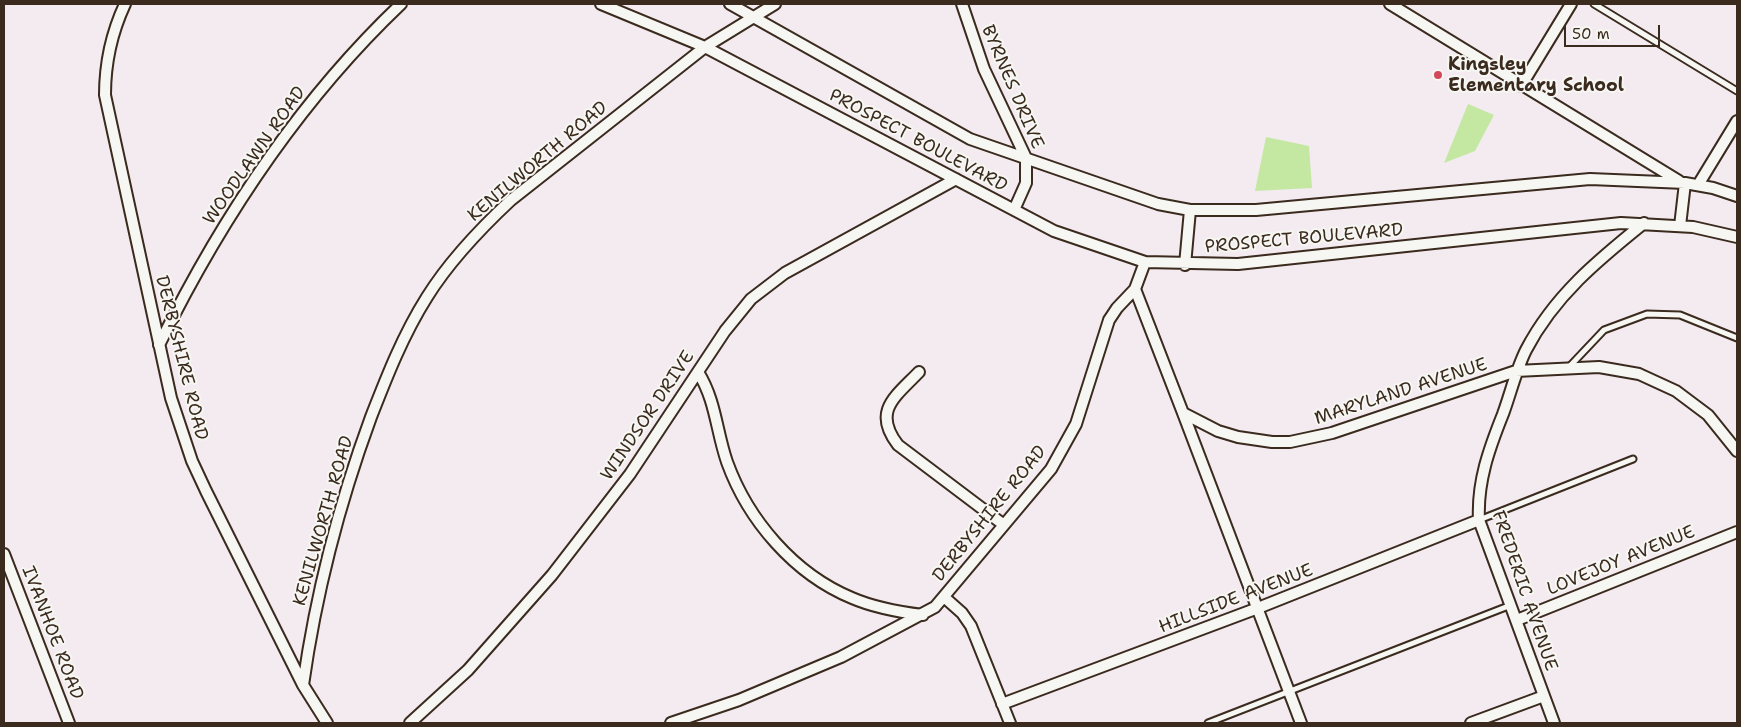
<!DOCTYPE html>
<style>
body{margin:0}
#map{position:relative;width:1741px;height:727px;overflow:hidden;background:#f3ebf0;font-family:"Shantell Sans",sans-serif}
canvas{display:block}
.frame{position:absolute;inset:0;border:5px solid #3b2a1e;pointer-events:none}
.scale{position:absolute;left:1564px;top:25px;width:96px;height:22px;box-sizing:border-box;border:2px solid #3b2a1e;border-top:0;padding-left:6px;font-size:15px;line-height:18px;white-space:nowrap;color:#3b2a1e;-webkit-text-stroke:4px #f6f6f2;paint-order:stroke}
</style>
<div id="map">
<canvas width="1741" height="727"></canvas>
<div class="frame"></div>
<div class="scale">50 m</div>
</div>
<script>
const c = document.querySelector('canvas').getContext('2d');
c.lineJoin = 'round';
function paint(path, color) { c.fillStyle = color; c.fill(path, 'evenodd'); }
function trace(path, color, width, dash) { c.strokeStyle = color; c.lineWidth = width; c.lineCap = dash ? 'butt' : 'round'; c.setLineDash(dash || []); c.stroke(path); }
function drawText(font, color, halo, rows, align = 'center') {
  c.font = font + ' "Shantell Sans",sans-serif'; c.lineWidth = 4; c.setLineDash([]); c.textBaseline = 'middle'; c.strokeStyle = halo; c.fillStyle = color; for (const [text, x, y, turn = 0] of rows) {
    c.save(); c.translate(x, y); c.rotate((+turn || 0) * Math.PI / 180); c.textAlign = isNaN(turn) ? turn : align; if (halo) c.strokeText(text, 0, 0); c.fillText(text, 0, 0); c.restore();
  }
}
paint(new Path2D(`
 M 1468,104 L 1494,115 L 1475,151 L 1444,163 Z
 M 1266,137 L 1309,146 L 1312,188 L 1255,191 Z`), '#c4e8a2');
const lane = new Path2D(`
 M 1594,4 L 1737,91
 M 1569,367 L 1604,330 L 1647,314 L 1680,315 L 1737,338
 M 1479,520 L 1633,459
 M 1208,723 L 1511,605`);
const street = new Path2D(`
 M 125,4 C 111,34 105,62 105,95 L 171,398 L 192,461 L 206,491 L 303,685 L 327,723
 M 601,4 L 705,47 L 1054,231 L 1145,262 L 1238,264 L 1621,223 L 1693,227 L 1737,237
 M 730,4 L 970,139 L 1158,204 L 1190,210 L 1256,210 L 1590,179 L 1685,183 L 1713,188 L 1737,196
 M 962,4 L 984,69 L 1026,158 L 1026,183 L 1014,210
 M 1390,4 L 1679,181
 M 1521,86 L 1571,4
 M 1698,185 L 1737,121
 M 1680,226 L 1685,183
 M 1185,265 L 1190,210
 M 1135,289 L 1183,413 L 1218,431 L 1238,437 L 1272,442 L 1290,442 L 1332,433 L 1516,371 L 1599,367 L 1639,374 L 1676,391 L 1708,415 L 1737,451
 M 159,345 C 221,219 299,101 401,4
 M 698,372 C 716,401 716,430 727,462 C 748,520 794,574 852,598 C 875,608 899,612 923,615
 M 919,372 C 895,397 872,411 898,445 L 1004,525
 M 1183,413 L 1301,723
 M 4,554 L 69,723
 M 944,597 L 962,613 L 971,626 L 1010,723
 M 1517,620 L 1737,532
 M 303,685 C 316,593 339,504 371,417 C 387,376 403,335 427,297 C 450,260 480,229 511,200 L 705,47 L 775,4
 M 1002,704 L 1258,608 L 1479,520
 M 410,723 L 468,670 L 552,575 L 630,474 L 725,331 L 751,299 L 785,273 L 956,179
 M 671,723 L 739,700 L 841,657 L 935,607 L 1051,469 L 1076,424 L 1109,320 L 1117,308 L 1135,289 L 1145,262
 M 1471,723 L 1544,696
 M 1554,723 L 1479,520 C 1477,482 1489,449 1503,414 C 1511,392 1516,370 1526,350 C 1554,296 1598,260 1644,223`);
trace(lane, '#3b2a1e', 9);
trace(street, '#3b2a1e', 14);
trace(lane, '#f6f6f2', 5);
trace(street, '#f6f6f2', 10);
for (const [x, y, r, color] of [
 [1438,75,5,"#d1495b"]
]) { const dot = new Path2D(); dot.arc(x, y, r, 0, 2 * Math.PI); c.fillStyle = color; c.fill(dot); trace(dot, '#f6f6f2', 2); }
drawText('bold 18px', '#3b2a1e', '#f6f6f2', [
 ["Kingsley",1448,65],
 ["Elementary School",1448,86]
], 'left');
drawText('18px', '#3b2a1e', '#f6f6f2', [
 ["BYRNES DRIVE",1012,87,67],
 ["PROSPECT BOULEVARD",918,141,28],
 ["WOODLAWN ROAD",255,156,-55],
 ["KENILWORTH ROAD",538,162,-40],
 ["PROSPECT BOULEVARD",1304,239,-5],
 ["DERBYSHIRE ROAD",181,358,76],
 ["MARYLAND AVENUE",1401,392,-18],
 ["WINDSOR DRIVE",648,416,-56],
 ["DERBYSHIRE ROAD",990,514,-51],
 ["KENILWORTH ROAD",324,521,-74],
 ["LOVEJOY AVENUE",1621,561,-22],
 ["FREDERIC AVENUE",1524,591,71],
 ["HILLSIDE AVENUE",1236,599,-21],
 ["IVANHOE ROAD",52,633,69]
]);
</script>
